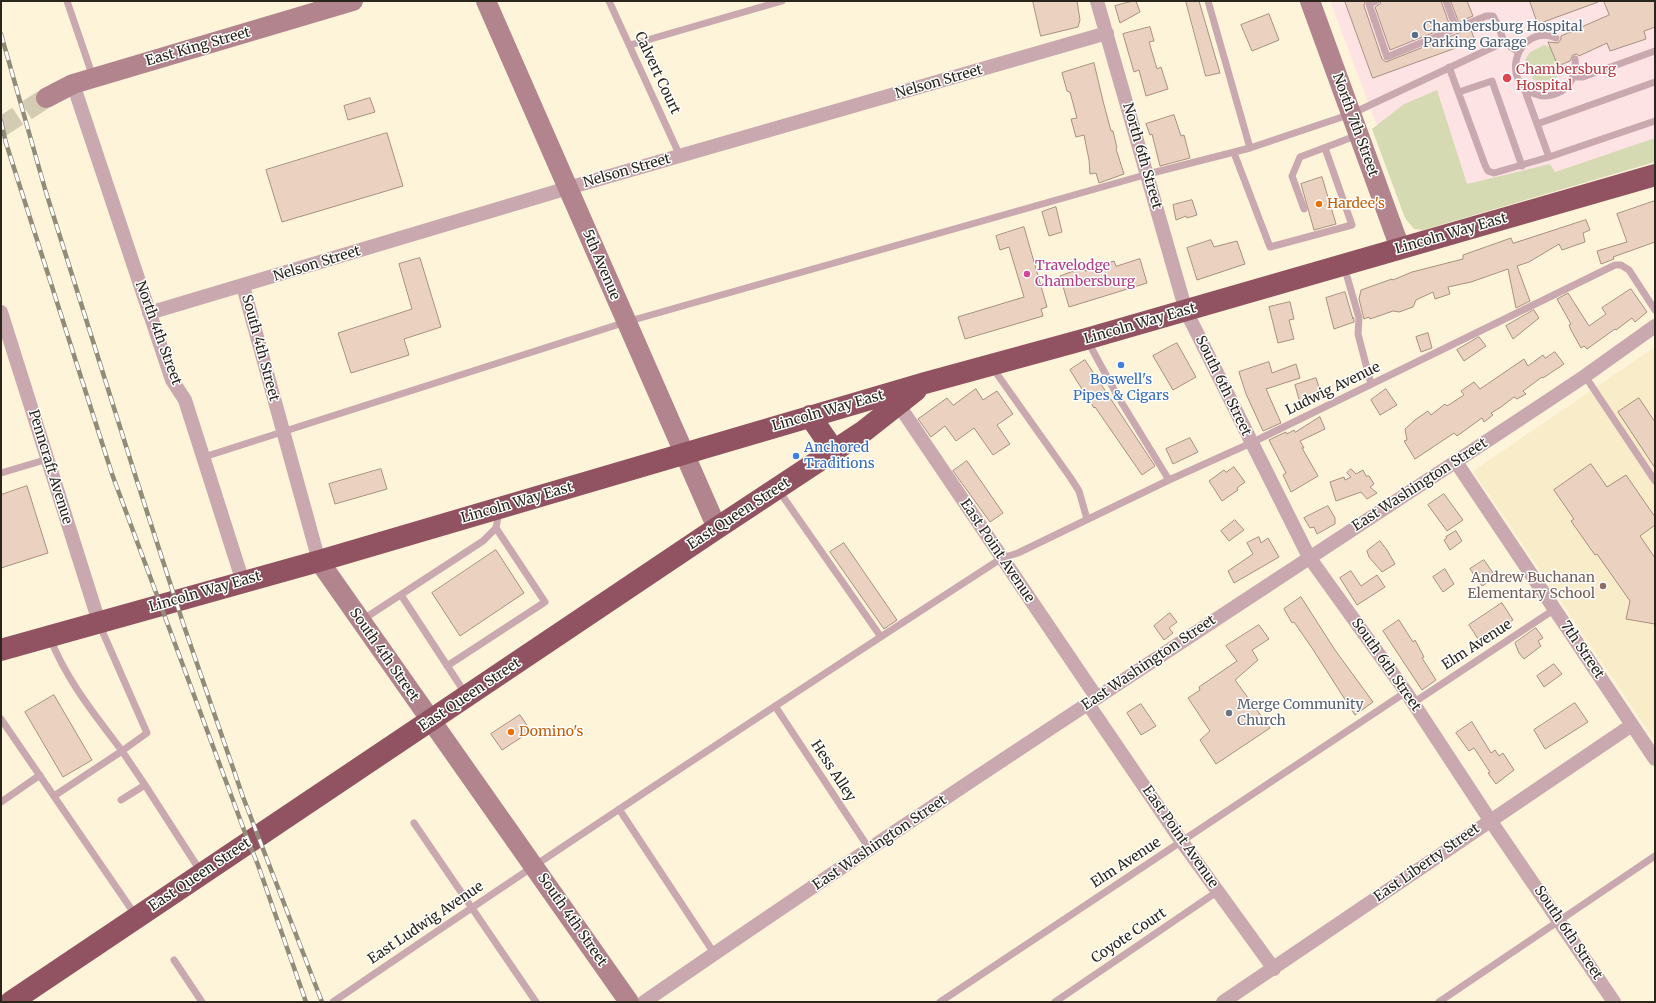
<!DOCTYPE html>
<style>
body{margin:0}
#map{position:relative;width:1656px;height:1003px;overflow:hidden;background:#fef4d9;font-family:Merriweather,serif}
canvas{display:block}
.frame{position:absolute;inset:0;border:2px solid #2a261c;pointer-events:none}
</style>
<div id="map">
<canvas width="1656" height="1003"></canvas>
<div class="frame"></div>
</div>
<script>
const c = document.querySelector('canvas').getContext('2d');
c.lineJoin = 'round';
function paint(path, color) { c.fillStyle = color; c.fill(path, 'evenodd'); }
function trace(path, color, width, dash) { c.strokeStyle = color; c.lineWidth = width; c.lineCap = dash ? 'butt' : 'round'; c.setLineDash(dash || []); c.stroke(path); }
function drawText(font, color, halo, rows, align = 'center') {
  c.font = font + ' Merriweather,serif'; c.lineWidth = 3; c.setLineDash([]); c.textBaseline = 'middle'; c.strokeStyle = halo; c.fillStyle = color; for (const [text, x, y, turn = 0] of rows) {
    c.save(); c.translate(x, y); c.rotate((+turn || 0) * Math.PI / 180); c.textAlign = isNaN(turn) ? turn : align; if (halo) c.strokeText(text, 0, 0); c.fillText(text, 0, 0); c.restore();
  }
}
paint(new Path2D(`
 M 1655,347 L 1655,741 L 1473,471 Z`), '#f9ecc9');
paint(new Path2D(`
 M 1330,1 L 1655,1 L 1655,156 L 1415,226 Z`), '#fee3e4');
paint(new Path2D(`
 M 1544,45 L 1550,47 L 1558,66 L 1557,77 L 1541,83 L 1533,79 L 1525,60 L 1530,52 Z
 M 1437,90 L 1467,184 L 1550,164 L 1555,172 L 1655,138 L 1655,162 L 1423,230 L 1414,229 L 1405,218 L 1372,129 L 1404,104 Z`), '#d6dab2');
const building = new Path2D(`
 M 1033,1 L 1077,1 L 1080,20 L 1078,27 L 1041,36 Z
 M 1133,1 L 1136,1 L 1140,12 L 1120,23 L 1115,6 Z
 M 1186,1 L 1199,1 L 1220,73 L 1206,76 Z
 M 1345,1 L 1365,1 L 1364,6 L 1382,59 L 1386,62 L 1476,26 L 1477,28 L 1471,30 L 1475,41 L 1373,78 Z
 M 1381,1 L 1441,1 L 1450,26 L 1390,50 L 1375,7 L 1380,4 Z
 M 1451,1 L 1467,1 L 1473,16 L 1459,22 Z
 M 1530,1 L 1598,1 L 1598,2 L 1538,24 Z
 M 1604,1 L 1655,1 L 1655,27 L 1644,31 L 1646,39 L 1610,51 L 1607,43 L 1579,56 L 1577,54 L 1573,55 L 1570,61 L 1558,66 L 1548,42 L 1558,43 L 1561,39 L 1561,36 L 1609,15 Z
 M 1269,14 L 1279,40 L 1252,51 L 1241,25 Z
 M 1150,27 L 1154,41 L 1149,42 L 1157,69 L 1161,67 L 1168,89 L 1146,96 L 1139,70 L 1134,72 L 1123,34 Z
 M 1094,63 L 1103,101 L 1111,131 L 1113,131 L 1117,148 L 1116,149 L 1124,174 L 1099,183 L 1096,173 L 1090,174 L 1089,160 L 1084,135 L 1076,137 L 1071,119 L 1077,118 L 1070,92 L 1067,91 L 1062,73 Z
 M 370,98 L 375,112 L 348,120 L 344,106 Z
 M 1174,115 L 1181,136 L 1184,135 L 1190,158 L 1160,166 L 1152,134 L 1150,135 L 1146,124 Z
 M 387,133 L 403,186 L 282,222 L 266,170 Z
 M 1322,177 L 1336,224 L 1314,230 L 1301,184 Z
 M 1192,200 L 1197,215 L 1187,218 L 1186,216 L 1176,220 L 1173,205 Z
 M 1655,201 L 1655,242 L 1613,257 L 1614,259 L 1601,264 L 1597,251 L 1627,242 L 1617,214 Z
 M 1056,207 L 1062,232 L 1049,236 L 1042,212 Z
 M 1586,220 L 1590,230 L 1583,233 L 1585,242 L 1562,250 L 1559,244 L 1529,262 L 1517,266 L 1530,301 L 1516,308 L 1508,269 L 1471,282 L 1448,287 L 1450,294 L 1435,299 L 1433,292 L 1416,300 L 1413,307 L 1399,312 L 1393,311 L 1370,319 L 1369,317 L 1364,319 L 1359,299 L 1361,290 L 1392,279 L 1393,280 L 1412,272 L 1463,259 L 1463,255 L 1511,238 L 1513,243 Z
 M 1024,227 L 1047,307 L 1041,309 L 1043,316 L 965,339 L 958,317 L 1024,297 L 1009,247 L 1000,250 L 996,236 Z
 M 1211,240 L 1214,247 L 1237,241 L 1245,264 L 1197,280 L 1187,248 Z
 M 420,258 L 441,327 L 404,339 L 409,355 L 351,373 L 338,333 L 412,309 L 399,264 Z
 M 1140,259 L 1147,283 L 1069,307 L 1060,276 L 1084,267 L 1085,271 L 1114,261 L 1116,266 Z
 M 1631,289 L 1647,312 L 1635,322 L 1632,318 L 1616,330 L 1615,329 L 1587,349 L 1584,346 L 1581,348 L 1571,330 L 1569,325 L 1571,324 L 1557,299 L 1568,293 L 1589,326 L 1606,314 L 1602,308 Z
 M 1345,292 L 1353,319 L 1353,317 L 1354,319 L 1354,322 L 1334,329 L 1326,298 Z
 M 1290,302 L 1294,319 L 1289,320 L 1294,339 L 1278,343 L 1269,307 Z
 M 1534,310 L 1539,318 L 1513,339 L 1506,326 Z
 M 1428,333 L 1432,348 L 1421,352 L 1416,337 Z
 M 1479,337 L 1486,346 L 1464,361 L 1457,350 Z
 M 1177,343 L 1196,377 L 1173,390 L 1153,356 Z
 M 1555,352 L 1564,364 L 1543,378 L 1542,377 L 1523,391 L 1526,394 L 1517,399 L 1514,397 L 1501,407 L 1491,413 L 1493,415 L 1484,422 L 1482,418 L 1457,436 L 1454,433 L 1415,459 L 1404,441 L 1407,440 L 1405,429 L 1415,420 L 1428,411 L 1431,415 L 1445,404 L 1447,406 L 1464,395 L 1461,391 L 1474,382 L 1480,389 L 1524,359 L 1528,366 L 1543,355 L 1545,358 Z
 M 1085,360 L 1155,466 L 1142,475 L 1095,407 L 1094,408 L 1070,370 Z
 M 1269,362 L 1272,373 L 1296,364 L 1300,378 L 1266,389 L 1281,423 L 1263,431 L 1246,394 L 1239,372 Z
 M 1316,378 L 1322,396 L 1300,403 L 1295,385 Z
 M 976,389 L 983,400 L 997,391 L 1013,414 L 997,425 L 1010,444 L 993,455 L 974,428 L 956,441 L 945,426 L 931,437 L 918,419 L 947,398 L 953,405 Z
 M 1386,389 L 1397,405 L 1380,415 L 1371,400 Z
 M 1639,398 L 1655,422 L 1655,468 L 1618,412 Z
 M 1320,417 L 1325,429 L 1300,441 L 1304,448 L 1302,448 L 1318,476 L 1291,492 L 1283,475 L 1286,473 L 1269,440 L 1286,432 L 1287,434 L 1294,430 L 1295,432 Z
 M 1190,438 L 1198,452 L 1173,464 L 1166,449 Z
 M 967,461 L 1003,513 L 990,522 L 953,471 Z
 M 1591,464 L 1607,487 L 1626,475 L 1655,517 L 1655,525 L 1640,536 L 1655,558 L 1655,624 L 1626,619 L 1630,601 L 1597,554 L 1595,555 L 1571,521 L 1574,519 L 1554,490 Z
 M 1234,467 L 1245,482 L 1237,488 L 1238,490 L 1222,501 L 1209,481 L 1224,470 L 1226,472 Z
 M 381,469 L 387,489 L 335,504 L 329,484 Z
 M 1351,469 L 1356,474 L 1363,470 L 1366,476 L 1369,476 L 1374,484 L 1370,487 L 1377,493 L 1367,499 L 1361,492 L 1336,501 L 1330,482 L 1344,477 L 1345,480 L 1351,477 L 1347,473 Z
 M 27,486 L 48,553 L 1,568 L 1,495 Z
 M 1444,494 L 1463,520 L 1447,531 L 1428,505 Z
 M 1328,506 L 1335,518 L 1335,524 L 1317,534 L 1314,527 L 1310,528 L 1304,518 Z
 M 1235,520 L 1244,530 L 1229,541 L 1221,531 Z
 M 1456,531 L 1462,541 L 1450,550 L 1444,540 L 1447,538 L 1446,537 Z
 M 1259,537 L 1261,543 L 1268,538 L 1279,557 L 1234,583 L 1228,571 L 1253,554 L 1247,543 Z
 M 1380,541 L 1387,550 L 1395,564 L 1382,572 L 1369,557 L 1367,551 Z
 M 844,543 L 897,620 L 884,629 L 830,552 Z
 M 496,550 L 524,593 L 460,636 L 432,593 Z
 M 1484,560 L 1496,577 L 1482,586 L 1470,569 Z
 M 1445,569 L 1454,584 L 1443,592 L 1433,577 Z
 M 1351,571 L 1361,586 L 1377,575 L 1385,587 L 1357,605 L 1340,578 Z
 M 1301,597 L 1335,650 L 1373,702 L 1355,715 L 1312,648 L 1294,622 L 1292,623 L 1284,609 Z
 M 1502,603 L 1513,620 L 1480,642 L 1469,625 Z
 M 1170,613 L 1177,622 L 1169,628 L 1173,633 L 1164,640 L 1154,626 Z
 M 1399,620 L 1413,642 L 1415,640 L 1424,657 L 1422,658 L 1436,680 L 1422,690 L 1383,631 Z
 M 1259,625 L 1269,639 L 1252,650 L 1258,660 L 1235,680 L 1270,728 L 1216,764 L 1200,740 L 1210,731 L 1188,698 L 1200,690 L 1199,687 L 1237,661 L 1226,646 Z
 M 1536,628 L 1543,638 L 1538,641 L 1541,646 L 1524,659 L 1519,653 L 1515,643 Z
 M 1554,664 L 1562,674 L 1544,687 L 1537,676 Z
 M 54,695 L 92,760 L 63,777 L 25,712 Z
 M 1575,703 L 1588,722 L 1545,749 L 1534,730 Z
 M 1141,704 L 1156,726 L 1141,735 L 1127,713 Z
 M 520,715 L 531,731 L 502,750 L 491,734 Z
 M 1472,722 L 1491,753 L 1495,750 L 1499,756 L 1503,753 L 1514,770 L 1496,784 L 1488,773 L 1490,772 L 1474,748 L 1469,751 L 1456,733 Z`);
paint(building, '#ebd1c0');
trace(building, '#a89080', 1);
trace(new Path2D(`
 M 1,127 L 46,98`), '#d4cbb3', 20, [20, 10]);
trace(new Path2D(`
 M 67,1 L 93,77
 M 609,1 L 680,156
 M 1208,1 L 1250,148
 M 1376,1 L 1369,4 L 1387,57 L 1486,16 L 1493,16 L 1498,25 L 1504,42
 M 1446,1 L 1456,28
 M 1556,38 C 1519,22 1496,83 1538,95 C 1546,97 1555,95 1562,91 C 1573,83 1576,72 1575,59
 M 630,45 L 782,1
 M 1449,67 L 1485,165 L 1488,171 L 1494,173 L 1549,157
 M 1573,77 L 1583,77 L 1655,51
 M 1524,88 L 1537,124 L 1655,82
 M 1459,92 L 1492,81 L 1522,166
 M 1537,124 L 1549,157 L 1655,121
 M 1234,153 L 1270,247 L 1352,225 L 1325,148
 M 1304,209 L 1292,176 L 1300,157 L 1358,135
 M 1344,266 L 1359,318 L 1358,334 L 1371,384
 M 1087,340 L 1117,395 L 1169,480
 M 992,367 L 1070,477 L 1079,491 L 1087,519
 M 1585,376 L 1655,481
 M 204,457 L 626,322 L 1148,174 L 1250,148 L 1351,114 L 1504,42 L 1518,52
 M 1,473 L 48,459
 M 779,491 L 881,637
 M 401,595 L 465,693
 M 362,620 L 483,541 L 496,528 L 499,511
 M 50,638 C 67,681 95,715 122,751 L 147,733 L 100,626
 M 447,666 L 545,602 L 496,528
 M 1413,703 L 1555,609
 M 775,706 L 870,850
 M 1,719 L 136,916
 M 145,785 L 201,872
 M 54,796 L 122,751 L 145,785 L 121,800
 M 1,802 L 40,775
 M 619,809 L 714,953
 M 414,823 L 536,1002
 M 174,960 L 202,1002
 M 333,1002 C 554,851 777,704 1002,558 L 1018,553 L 1169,480 L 1251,443 L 1615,265 L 1621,265 L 1629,270 L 1655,310
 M 940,1002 L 1406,692
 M 1055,1002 L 1218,891
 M 1439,1002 L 1655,856`), '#c9a9af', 7);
trace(new Path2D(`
 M 1097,1 L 1186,311 L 1309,557 L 1406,692 L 1490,820 L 1614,1002
 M 73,84 L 172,380 L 185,400 L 243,582
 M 243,286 L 319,561
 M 1,312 L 99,622
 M 149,313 L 568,188 L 1107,33
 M 898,404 L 1097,698
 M 1456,462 L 1655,759
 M 1088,704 L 1182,842 L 1274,969
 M 644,1002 C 954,788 1271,585 1585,376 L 1655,326
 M 1223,1002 L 1632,725`), '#c9a9af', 14);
trace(new Path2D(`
 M 486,1 L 717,528
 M 1310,1 L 1400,248
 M 46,98 L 73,84 L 353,1
 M 319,561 L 629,1002`), '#b2858e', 20);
trace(new Path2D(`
 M 810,416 L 834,451
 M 1,650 L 319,561 L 925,383 L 1086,339 L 1655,175
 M 11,1002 L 717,528 L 864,431 L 916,390`), '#915361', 22);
const rail = new Path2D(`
 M 1,34 L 45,189 L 137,481 L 184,626 L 243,797 L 322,1002
 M 1,121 L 6,143 L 112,474 L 244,830 L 258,865 L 306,1002`);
trace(rail, '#928b79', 4.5);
trace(rail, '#fff', 3, [9]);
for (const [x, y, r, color] of [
 [1415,35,4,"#5c6f8a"],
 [1507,78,5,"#e0444e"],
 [1319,204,4,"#e8710a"],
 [1027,274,4,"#d1479c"],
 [1121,365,4,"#3f7fe0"],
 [796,456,4,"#3f7fe0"],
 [1603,586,4,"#8d6e63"],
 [1229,713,4,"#6b7280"],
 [511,732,4,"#e8710a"]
]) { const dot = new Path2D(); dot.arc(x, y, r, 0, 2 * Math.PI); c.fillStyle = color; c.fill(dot); trace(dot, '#fff', 1.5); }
drawText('14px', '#4e5e75', '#fff', [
 ["Chambersburg Hospital",1423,27],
 ["Parking Garage",1423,43]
], 'left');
drawText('14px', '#2a261c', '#fff', [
 ["East King Street",198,47,-16],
 ["Calvert Court",657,73,65],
 ["Nelson Street",939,82,-16],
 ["North 7th Street",1355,125,70],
 ["North 6th Street",1142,156,74],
 ["Nelson Street",627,171,-16],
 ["Lincoln Way East",1451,234,-16],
 ["Nelson Street",317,264,-17],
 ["5th Avenue",601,265,67],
 ["Lincoln Way East",1140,324,-16],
 ["North 4th Street",158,333,70],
 ["South 4th Street",260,348,75],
 ["South 6th Street",1223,386,64],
 ["Ludwig Avenue",1333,389,-26],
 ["Lincoln Way East",828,411,-16],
 ["Penncraft Avenue",50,467,73],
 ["East Washington Street",1420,485,-33],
 ["Lincoln Way East",517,503,-16],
 ["East Queen Street",739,514,-33],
 ["East Point Avenue",997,551,56],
 ["Lincoln Way East",205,592,-16],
 ["Elm Avenue",1477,645,-33],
 ["7th Street",1582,650,56],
 ["South 4th Street",384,655,55],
 ["East Washington Street",1149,663,-34],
 ["South 6th Street",1386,665,55],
 ["East Queen Street",470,695,-34],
 ["Hess Alley",833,771,57],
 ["East Point Avenue",1180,837,55],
 ["East Washington Street",880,843,-34],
 ["Elm Avenue",1126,863,-33],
 ["East Liberty Street",1427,863,-35],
 ["East Queen Street",200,875,-34],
 ["South 4th Street",572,920,55],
 ["East Ludwig Avenue",426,923,-34],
 ["South 6th Street",1568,933,56],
 ["Coyote Court",1129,936,-34]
]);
drawText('14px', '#be3a42', '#fff', [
 ["Chambersburg",1516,70],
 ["Hospital",1516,86]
], 'left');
drawText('14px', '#c56008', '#fff', [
 ["Hardee's",1327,204],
 ["Domino's",519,732]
], 'left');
drawText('14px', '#b23c85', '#fff', [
 ["Travelodge",1035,266],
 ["Chambersburg",1035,282]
], 'left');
drawText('14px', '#366cbe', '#fff', [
 ["Boswell's",1121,380],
 ["Pipes & Cigars",1121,396],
 ["Anchored",804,448,"left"],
 ["Traditions",804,464,"left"]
]);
drawText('14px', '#785e54', '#fff', [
 ["Andrew Buchanan",1595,578],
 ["Elementary School",1595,594]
], 'right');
drawText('14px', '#5b616d', '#fff', [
 ["Merge Community",1237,705],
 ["Church",1237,721]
], 'left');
</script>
